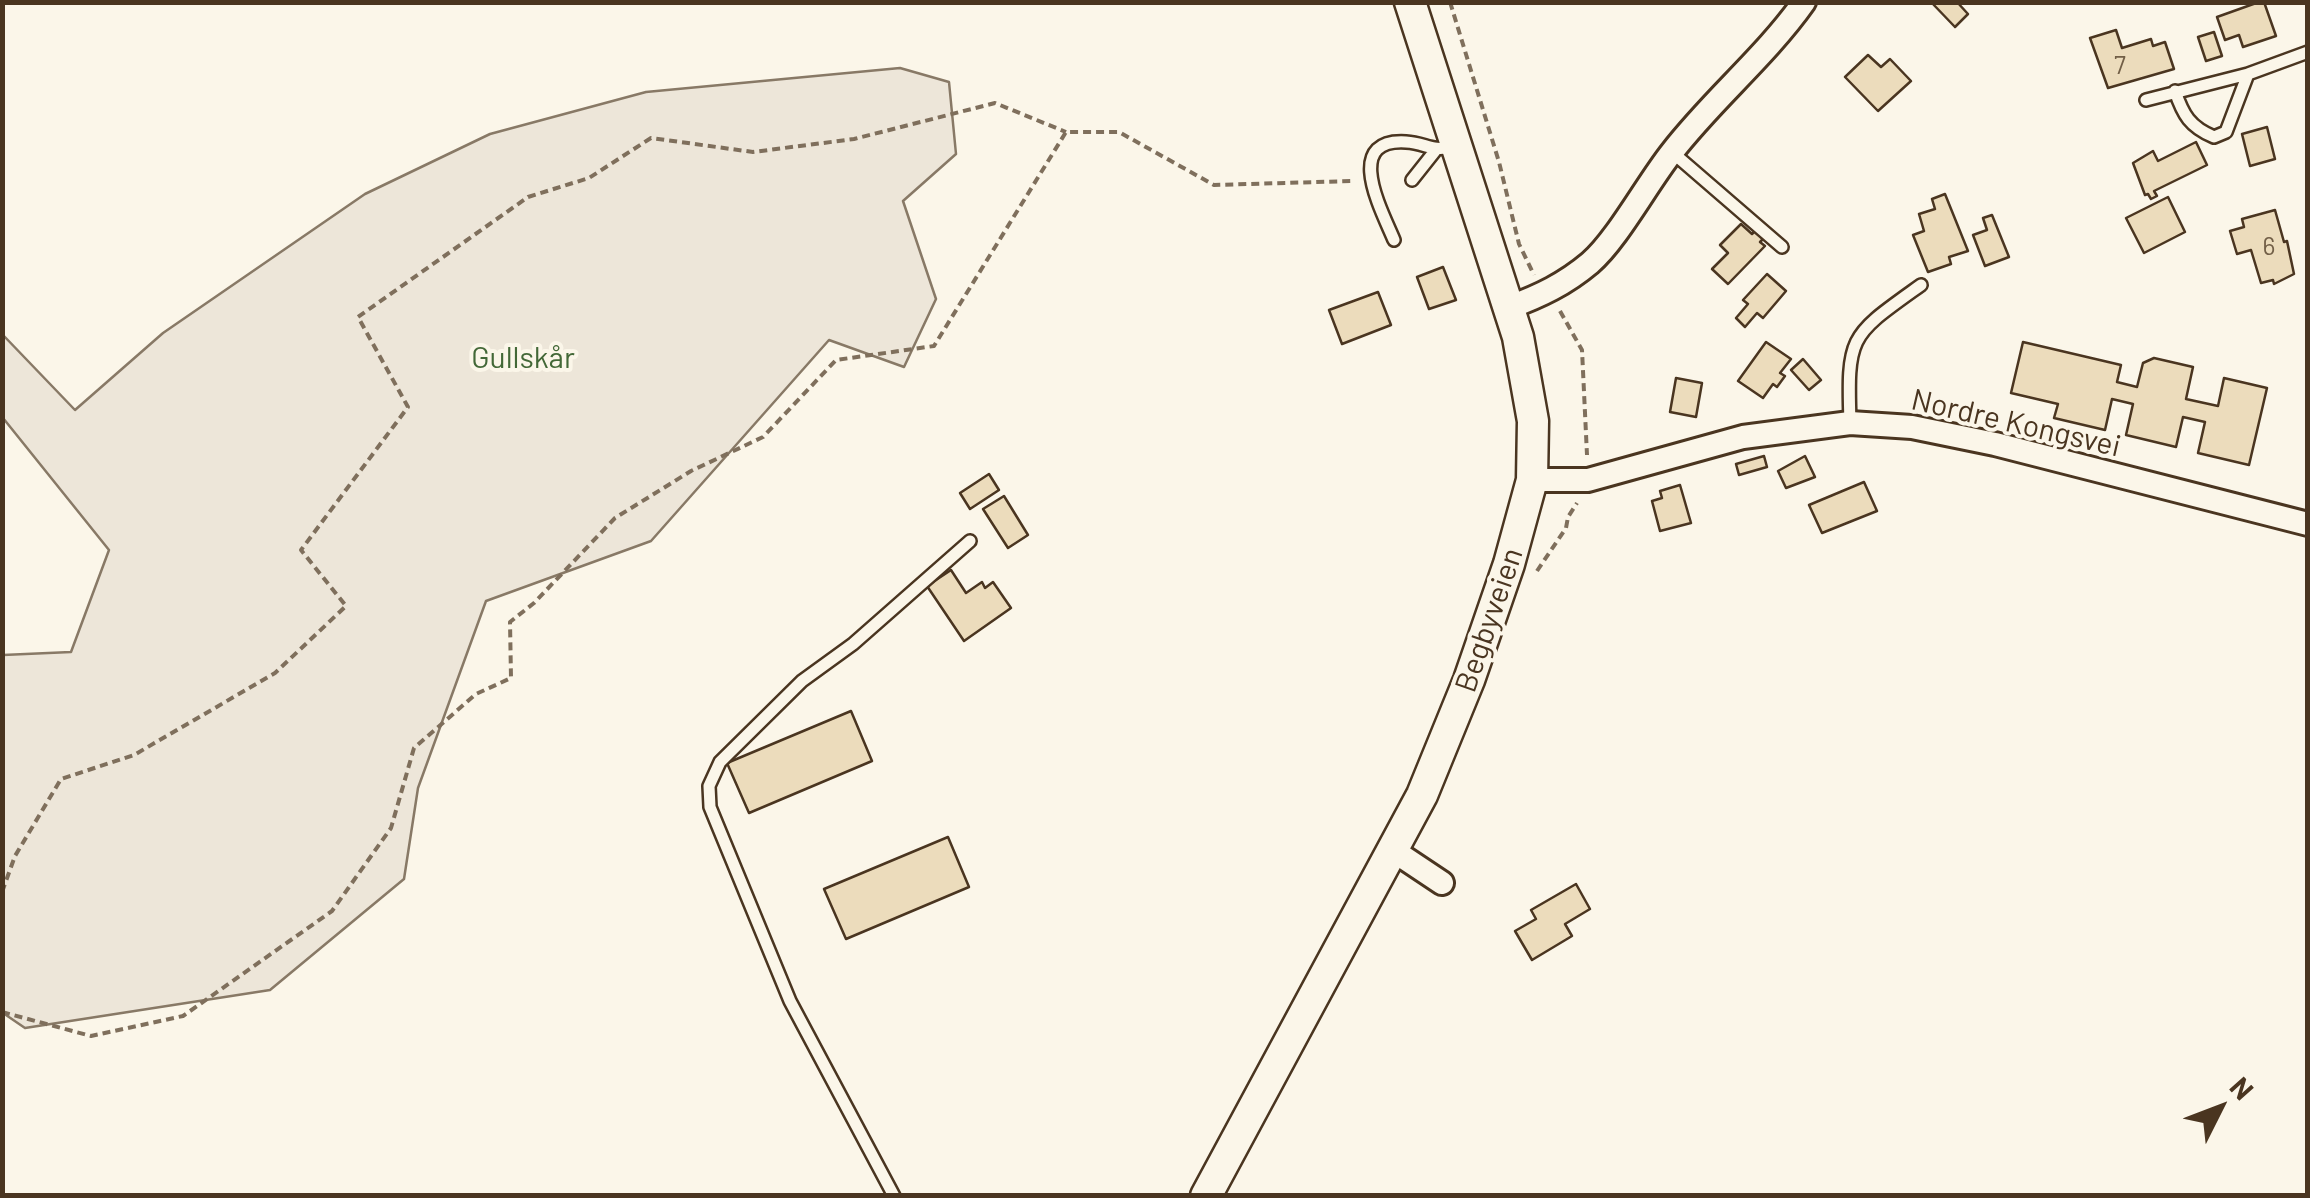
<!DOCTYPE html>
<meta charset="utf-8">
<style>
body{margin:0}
#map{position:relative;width:2310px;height:1198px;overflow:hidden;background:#fbf6e9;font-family:Barlow,sans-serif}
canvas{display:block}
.frame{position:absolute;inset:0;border:5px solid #4a3520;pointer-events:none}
.north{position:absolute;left:2170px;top:1058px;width:100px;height:100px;-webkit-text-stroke:8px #fbf6e9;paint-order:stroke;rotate:48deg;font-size:28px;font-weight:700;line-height:40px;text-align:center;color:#4a3520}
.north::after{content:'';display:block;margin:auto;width:35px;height:45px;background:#4a3520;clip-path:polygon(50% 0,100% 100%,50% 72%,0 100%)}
</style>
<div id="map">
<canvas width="2310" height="1198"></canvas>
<div class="frame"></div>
<div class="north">N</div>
</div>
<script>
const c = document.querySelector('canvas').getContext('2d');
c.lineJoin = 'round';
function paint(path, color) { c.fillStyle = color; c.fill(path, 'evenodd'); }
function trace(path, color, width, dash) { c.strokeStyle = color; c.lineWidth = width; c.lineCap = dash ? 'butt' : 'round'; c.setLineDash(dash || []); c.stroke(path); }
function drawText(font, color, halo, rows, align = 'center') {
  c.font = font + ' Barlow,sans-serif'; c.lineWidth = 8; c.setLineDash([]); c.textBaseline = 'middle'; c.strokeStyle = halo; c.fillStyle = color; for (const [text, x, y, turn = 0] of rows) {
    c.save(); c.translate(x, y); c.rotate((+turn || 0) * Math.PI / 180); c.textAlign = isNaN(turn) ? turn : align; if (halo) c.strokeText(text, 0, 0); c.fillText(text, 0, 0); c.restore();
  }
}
const green = new Path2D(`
 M 900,68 L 949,82 L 956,154 L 903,201 L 936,299 L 904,367 L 829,340 L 651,541 L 486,601 L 418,788 L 404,879 L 270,990 L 25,1028 L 3,1013 L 3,655 L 71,652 L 109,550 L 3,418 L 3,335 L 75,410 L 163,333 L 365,194 L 490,134 L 646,92 Z`);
paint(green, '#ede6d9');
trace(green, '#887966', 2.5);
const building = new Path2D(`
 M 1931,2 L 1957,2 L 1968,14 L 1955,27 Z
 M 2259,2 L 2264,2 L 2276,36 L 2243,47 L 2239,35 L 2225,40 L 2217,17 Z
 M 2116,30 L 2122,48 L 2151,39 L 2153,46 L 2165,42 L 2174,69 L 2108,88 L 2090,38 Z
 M 2214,32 L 2222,56 L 2206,61 L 2198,37 Z
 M 1868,55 L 1881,67 L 1890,59 L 1911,81 L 1878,111 L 1845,77 Z
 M 2267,127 L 2275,159 L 2250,166 L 2242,134 Z
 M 2196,142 L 2207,165 L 2154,191 L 2157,196 L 2151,199 L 2148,194 L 2145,195 L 2133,163 L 2153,151 L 2158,161 Z
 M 1945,194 L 1968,251 L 1949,257 L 1951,264 L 1928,272 L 1913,235 L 1924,231 L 1919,214 L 1935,209 L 1932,199 Z
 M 2168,197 L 2185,232 L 2144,253 L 2126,218 Z
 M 2275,210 L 2284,242 L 2287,241 L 2294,274 L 2274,284 L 2273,280 L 2261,283 L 2251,250 L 2237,254 L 2230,231 L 2244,227 L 2242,219 Z
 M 1992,215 L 2009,257 L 1985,266 L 1973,235 L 1987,230 L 1983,218 Z
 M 1741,224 L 1752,234 L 1756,230 L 1764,238 L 1760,242 L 1765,246 L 1728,284 L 1712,269 L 1728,253 L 1720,245 Z
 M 1443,267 L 1456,300 L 1429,309 L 1417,277 Z
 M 1767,274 L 1786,291 L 1763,318 L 1757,313 L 1745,327 L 1736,318 L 1748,304 L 1743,300 Z
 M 1378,292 L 1391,325 L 1342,344 L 1329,310 Z
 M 1766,342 L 1791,359 L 1780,373 L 1785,376 L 1777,387 L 1773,384 L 1763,398 L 1738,381 Z
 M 2023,342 L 2121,365 L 2117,382 L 2137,387 L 2143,363 L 2154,358 L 2193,367 L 2186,399 L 2218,406 L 2224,378 L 2267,388 L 2249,465 L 2198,453 L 2205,422 L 2183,417 L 2176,447 L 2126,435 L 2133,404 L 2112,399 L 2105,430 L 2054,418 L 2058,404 L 2011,393 Z
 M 1803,359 L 1821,380 L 1809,390 L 1791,370 Z
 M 1676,378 L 1702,383 L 1696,417 L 1670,412 Z
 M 1764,456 L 1767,467 L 1739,475 L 1736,464 Z
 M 1805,456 L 1815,477 L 1786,488 L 1778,471 Z
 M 989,474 L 999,490 L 970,509 L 960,493 Z
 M 1864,482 L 1877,511 L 1822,533 L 1809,505 Z
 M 1680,485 L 1691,523 L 1660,531 L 1652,501 L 1662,498 L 1660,491 Z
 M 1004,496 L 1028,535 L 1008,548 L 983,509 Z
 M 951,570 L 966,593 L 982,582 L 985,588 L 993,582 L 1011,608 L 964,641 L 927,586 Z
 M 851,711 L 872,761 L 749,813 L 727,763 Z
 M 948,837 L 969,887 L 846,939 L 824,889 Z
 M 1576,884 L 1590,909 L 1565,924 L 1572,936 L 1532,960 L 1515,931 L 1536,919 L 1531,910 Z`);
paint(building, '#ecdcbc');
trace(building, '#4a3520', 2.5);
const lane = new Path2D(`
 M 2175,91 C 2183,115 2190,127 2214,137 L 2226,132 L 2248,74
 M 2146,100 L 2248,74 L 2308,52
 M 1672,152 L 1782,247
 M 1412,180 L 1435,151
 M 1394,240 C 1382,211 1342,138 1406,142 C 1426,143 1431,152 1452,147
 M 1850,423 C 1847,334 1850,336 1921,285
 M 894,1196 L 790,1001 L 710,807 L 709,786 L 720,762 L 802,681 L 853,644 L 970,541`);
const street = new Path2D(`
 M 1510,307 C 1540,296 1565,284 1590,263 C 1617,240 1648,182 1672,152 C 1713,99 1765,57 1804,2
 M 1532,480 L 1588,480 L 1743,437 L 1850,423 L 1912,427 L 1995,444 L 2308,524
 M 1394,851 L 1442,883`);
const secondary = new Path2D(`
 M 1206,1196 L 1422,795 L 1469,680 L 1509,564 L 1532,480 L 1533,421 L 1518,337 L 1410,2`);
trace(lane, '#4a3520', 16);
trace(street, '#4a3520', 28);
trace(secondary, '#4a3520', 35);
trace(new Path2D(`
 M 1450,2 L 1499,162 L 1519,244 L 1534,275
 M 1560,311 L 1582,350 L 1587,455
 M 1537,571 L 1566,528 L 1568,517 L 1577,503
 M 2,892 L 15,856 L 61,779 L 134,755 L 275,673 L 346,606 L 301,550 L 408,407 L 358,317 L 528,197 L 589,178 L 651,138 L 753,152 L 854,139 L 995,103 L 1066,132
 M 2,1012 L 91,1036 L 183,1016 L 332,911 L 391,828 L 414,748 L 476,694 L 511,678 L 510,622 L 534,603 L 615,518 L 691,471 L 763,437 L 836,360 L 934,346 L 1066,132 L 1119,132 L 1214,185 L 1354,181`), '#7f6f5c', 4, [8, 5]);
trace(lane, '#fbf6e9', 11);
trace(street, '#fbf6e9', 22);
trace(secondary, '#fbf6e9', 30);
drawText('25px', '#725f47', null, [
 ["7",2120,66],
 ["6",2269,247]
]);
drawText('30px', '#436837', '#fbf6e9', [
 ["Gullskår",523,358]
]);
drawText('30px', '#4a3520', '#fbf6e9', [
 ["Nordre Kongsvei",2016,423,13],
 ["Begbyveien",1489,620,-71]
]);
</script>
